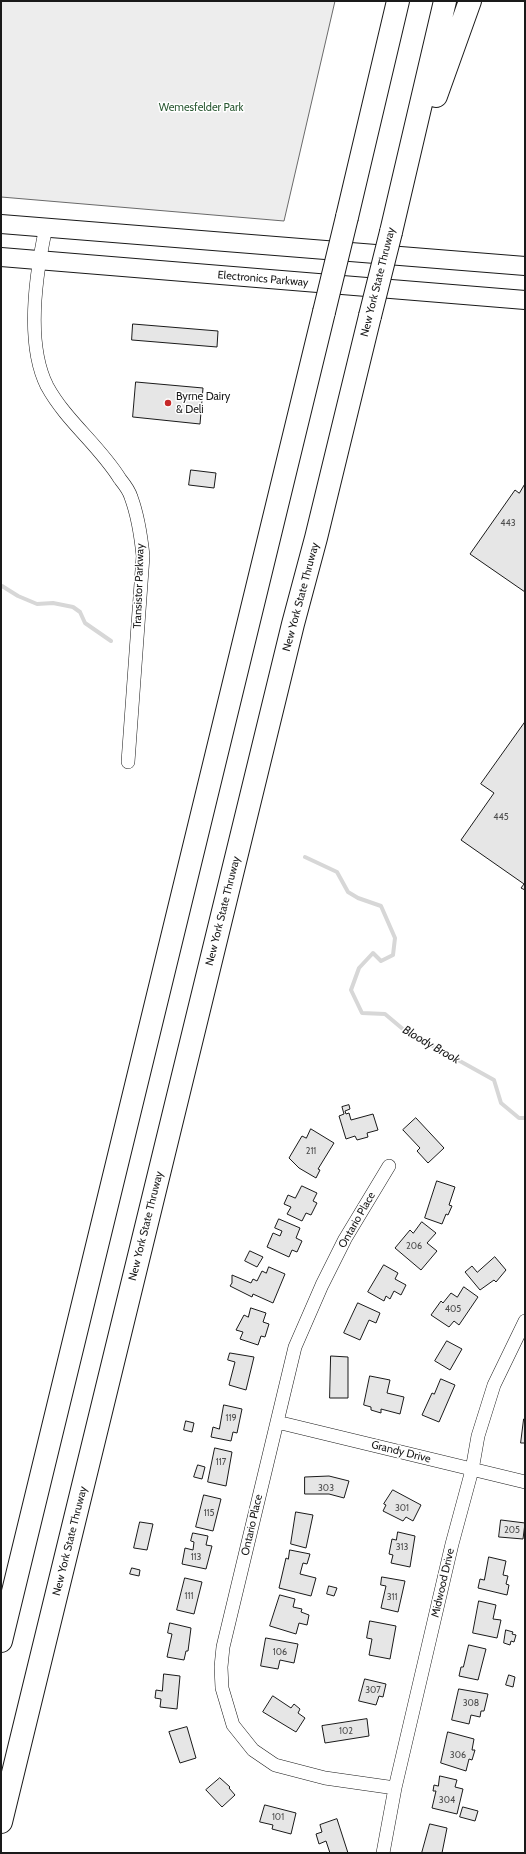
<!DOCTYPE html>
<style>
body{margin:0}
#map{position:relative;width:526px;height:1854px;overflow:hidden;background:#fff;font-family:Cabin,sans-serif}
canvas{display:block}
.frame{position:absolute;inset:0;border:2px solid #1a1a1a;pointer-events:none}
</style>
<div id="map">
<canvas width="526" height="1854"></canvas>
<div class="frame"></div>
</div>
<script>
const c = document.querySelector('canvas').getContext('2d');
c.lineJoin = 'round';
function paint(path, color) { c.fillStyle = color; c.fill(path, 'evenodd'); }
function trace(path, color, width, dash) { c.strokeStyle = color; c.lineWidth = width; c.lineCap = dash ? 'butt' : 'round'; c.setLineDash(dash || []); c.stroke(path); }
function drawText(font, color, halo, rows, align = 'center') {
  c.font = font + ' Cabin,sans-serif'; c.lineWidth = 3; c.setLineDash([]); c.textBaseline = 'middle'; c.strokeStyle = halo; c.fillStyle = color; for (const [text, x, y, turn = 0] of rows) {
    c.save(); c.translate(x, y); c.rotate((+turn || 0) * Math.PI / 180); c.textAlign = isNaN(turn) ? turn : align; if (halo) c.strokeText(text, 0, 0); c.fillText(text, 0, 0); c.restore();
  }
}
const green = new Path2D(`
 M 1,1 L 335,1 L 284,221 L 1,197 Z`);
paint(green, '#ededed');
trace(green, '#6a6a6a', 1);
trace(new Path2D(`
 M 2,586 L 18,596 L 37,604 L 53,603 L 73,607 L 80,612 L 85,623 L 111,641
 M 305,857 L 337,872 L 348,892 L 358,898 L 381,906 L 395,938 L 393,955 L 381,961 L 373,953 L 359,968 L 351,990 L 362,1013 L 385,1014 L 404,1030 L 494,1080 L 501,1103 L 519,1118 L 525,1118`), '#d7d7d7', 4);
const building = new Path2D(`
 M 133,324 L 218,331 L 217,347 L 132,340 Z
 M 136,382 L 203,388 L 200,424 L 133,417 Z
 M 191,470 L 216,473 L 214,488 L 189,485 Z
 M 525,484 L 525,592 L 470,554 L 515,490 L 519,493 Z
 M 525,722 L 525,890 L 521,888 L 524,884 L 461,840 L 494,793 L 481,784 Z
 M 349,1105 L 350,1109 L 345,1111 L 346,1114 L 349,1113 L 351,1120 L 373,1114 L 378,1130 L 367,1133 L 368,1137 L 357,1140 L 355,1136 L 346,1139 L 339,1116 L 344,1114 L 342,1107 Z
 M 416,1118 L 444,1148 L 428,1163 L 417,1151 L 420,1148 L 403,1130 Z
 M 311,1129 L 334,1143 L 318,1169 L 320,1170 L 316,1178 L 299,1168 L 289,1158 L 302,1136 L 306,1138 Z
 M 437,1181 L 455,1187 L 449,1205 L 452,1206 L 448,1215 L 446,1214 L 442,1224 L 425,1218 Z
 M 302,1186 L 317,1193 L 313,1201 L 317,1203 L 311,1215 L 306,1213 L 302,1221 L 287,1214 L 291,1207 L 284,1204 L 288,1195 L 295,1198 Z
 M 279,1219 L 300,1228 L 296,1238 L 302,1241 L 297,1252 L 292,1250 L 289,1257 L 267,1247 L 273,1233 L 280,1236 L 282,1231 L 275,1228 Z
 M 422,1222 L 436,1233 L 427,1243 L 437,1251 L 421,1270 L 395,1248 L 410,1230 L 413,1233 Z
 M 250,1251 L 263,1257 L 257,1267 L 245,1261 Z
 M 495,1257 L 506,1270 L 496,1282 L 494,1280 L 480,1290 L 465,1272 L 472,1266 L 477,1272 Z
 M 384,1265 L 398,1273 L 395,1279 L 406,1285 L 401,1295 L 394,1291 L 390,1299 L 386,1296 L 384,1301 L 368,1292 Z
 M 269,1267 L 285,1274 L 273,1303 L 253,1294 L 252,1297 L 230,1286 L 232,1283 L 232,1275 L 251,1283 L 253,1279 L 257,1281 L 262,1271 L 266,1273 Z
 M 464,1287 L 478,1297 L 459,1325 L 454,1321 L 449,1327 L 431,1315 L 441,1301 L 443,1303 L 451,1293 L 457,1297 Z
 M 358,1303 L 380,1313 L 376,1323 L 369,1320 L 360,1340 L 344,1333 Z
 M 251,1308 L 266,1313 L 263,1322 L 269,1324 L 265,1337 L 261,1336 L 258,1345 L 240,1339 L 243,1332 L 236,1330 L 244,1315 L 248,1317 Z
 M 447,1341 L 462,1349 L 450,1370 L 435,1361 Z
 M 230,1353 L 254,1357 L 246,1390 L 229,1385 L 235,1362 L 228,1360 Z
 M 331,1356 L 348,1357 L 348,1398 L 330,1398 Z
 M 370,1376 L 390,1380 L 387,1393 L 404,1397 L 400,1414 L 381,1409 L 381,1413 L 371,1410 L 371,1407 L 364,1405 Z
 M 441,1379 L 455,1385 L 439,1422 L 422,1415 L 432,1393 L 434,1394 Z
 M 224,1405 L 242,1409 L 237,1433 L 233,1432 L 231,1441 L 211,1437 L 213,1427 L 219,1429 Z
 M 524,1419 L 525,1419 L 525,1443 L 521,1443 Z
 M 186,1421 L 194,1423 L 192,1432 L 184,1430 Z
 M 215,1448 L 232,1452 L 226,1486 L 208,1482 Z
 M 198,1465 L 205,1467 L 202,1479 L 194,1477 Z
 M 305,1477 L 329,1476 L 349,1481 L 344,1498 L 329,1494 L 305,1494 Z
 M 393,1490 L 421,1505 L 413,1521 L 406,1517 L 403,1521 L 383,1511 L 386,1505 L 384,1504 Z
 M 204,1495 L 221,1499 L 213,1531 L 196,1527 Z
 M 296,1512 L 313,1515 L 306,1548 L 291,1544 Z
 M 501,1520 L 525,1523 L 523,1539 L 499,1537 Z
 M 140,1522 L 153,1524 L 147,1550 L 134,1548 Z
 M 398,1532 L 415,1536 L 410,1567 L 391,1563 L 393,1555 L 389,1554 L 392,1539 L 396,1540 Z
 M 193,1533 L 208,1536 L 206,1545 L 212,1546 L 206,1569 L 182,1564 L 185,1548 L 193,1550 L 194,1542 L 191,1541 Z
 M 290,1550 L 310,1554 L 307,1564 L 303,1563 L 300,1574 L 316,1578 L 311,1596 L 279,1588 L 286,1558 L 288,1559 Z
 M 489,1557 L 506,1561 L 503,1575 L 508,1576 L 506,1584 L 509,1585 L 507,1595 L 478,1588 L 480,1579 L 484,1580 Z
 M 132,1568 L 140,1570 L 139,1576 L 130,1574 Z
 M 382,1577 L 405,1581 L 398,1612 L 381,1608 L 386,1586 L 381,1585 Z
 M 185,1578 L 202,1582 L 194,1614 L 177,1610 Z
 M 329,1586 L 337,1588 L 334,1596 L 327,1594 Z
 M 280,1595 L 295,1599 L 293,1607 L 302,1609 L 301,1612 L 309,1615 L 307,1625 L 299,1623 L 296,1634 L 270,1626 Z
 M 479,1601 L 496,1605 L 493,1619 L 501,1620 L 497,1638 L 473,1633 Z
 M 370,1621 L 396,1626 L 390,1659 L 369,1655 L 372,1639 L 367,1638 Z
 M 170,1623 L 191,1628 L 188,1651 L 186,1651 L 184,1660 L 167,1657 L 172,1634 L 168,1633 Z
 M 506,1630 L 513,1632 L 512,1634 L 516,1635 L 514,1642 L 511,1641 L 510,1645 L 504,1643 Z
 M 266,1638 L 298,1644 L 294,1663 L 280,1660 L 278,1669 L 261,1666 Z
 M 469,1645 L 486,1649 L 478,1680 L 459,1676 L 461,1667 L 463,1667 Z
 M 164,1674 L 180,1676 L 177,1709 L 160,1707 L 161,1699 L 155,1698 L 156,1690 L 162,1691 Z
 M 509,1675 L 515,1677 L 513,1687 L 506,1685 Z
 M 365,1679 L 386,1684 L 383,1697 L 379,1696 L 376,1705 L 359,1701 Z
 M 459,1689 L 488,1694 L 484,1711 L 481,1711 L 480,1717 L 471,1715 L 469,1724 L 452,1720 Z
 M 273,1696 L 291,1708 L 294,1704 L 300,1709 L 298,1713 L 305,1718 L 296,1732 L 263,1712 Z
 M 367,1719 L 369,1736 L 325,1743 L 322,1726 Z
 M 187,1727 L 196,1758 L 180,1763 L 169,1732 Z
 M 448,1732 L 474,1739 L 472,1750 L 475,1750 L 472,1760 L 469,1759 L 466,1771 L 441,1763 Z
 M 440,1776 L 457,1780 L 455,1787 L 463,1789 L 457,1814 L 432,1808 L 436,1791 L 433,1791 L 434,1785 L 438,1786 Z
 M 220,1778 L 230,1787 L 229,1788 L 235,1795 L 222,1807 L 206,1790 Z
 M 265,1805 L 296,1813 L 291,1834 L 272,1829 L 273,1825 L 260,1822 Z
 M 463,1807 L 478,1811 L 475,1821 L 460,1817 Z
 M 337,1819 L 348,1853 L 330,1853 L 326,1841 L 319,1844 L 316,1834 L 322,1832 L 320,1825 Z
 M 430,1824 L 447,1828 L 442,1853 L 422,1853 Z`);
paint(building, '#e6e6e6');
trace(building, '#1a1a1a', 1);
const street = new Path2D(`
 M 46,227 C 36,273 25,342 47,386 C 66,421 99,445 120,479 C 124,484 129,490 131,497 C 138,516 141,536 143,556 L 128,762
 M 389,1166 L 345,1239 L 322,1285 L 295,1347 L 223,1647 L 221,1667 L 222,1688 L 233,1725 L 253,1750 L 275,1765 L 325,1778 L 395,1788
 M 277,1422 L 525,1482
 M 383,1853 L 395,1788 L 452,1544 L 472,1470 L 478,1436 L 494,1385 L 525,1321`);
const secondary = new Path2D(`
 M 1,224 L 525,266
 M 1,257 L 525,300`);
const highway = new Path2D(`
 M 436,96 L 470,1
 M 347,217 L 398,1
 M 391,232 L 445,1
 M 1,1641 L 324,312
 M 1,1822 L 293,624 L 316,538 L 370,316`);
trace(street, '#1a1a1a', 14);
trace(secondary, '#1a1a1a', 20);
trace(highway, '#1a1a1a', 24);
trace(street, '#fff', 13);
trace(secondary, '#fff', 18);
trace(highway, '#fff', 22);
const highwayBridge = new Path2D(`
 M 324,312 L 347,217
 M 370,316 L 391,232`);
trace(highwayBridge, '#1a1a1a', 24, []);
trace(highwayBridge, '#fff', 22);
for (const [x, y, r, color] of [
 [168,403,4,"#c62828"]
]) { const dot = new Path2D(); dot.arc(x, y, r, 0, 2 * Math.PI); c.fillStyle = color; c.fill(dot); trace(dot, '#fff', 1.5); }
drawText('9px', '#4d4d4d', null, [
 ["443",508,523],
 ["445",501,817],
 ["211",311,1151],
 ["206",414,1246],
 ["405",453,1309],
 ["119",231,1418],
 ["117",221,1462],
 ["303",326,1488],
 ["301",402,1508],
 ["115",209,1513],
 ["205",512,1530],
 ["313",402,1547],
 ["113",196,1557],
 ["111",189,1596],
 ["311",392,1597],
 ["106",280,1652],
 ["307",373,1690],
 ["308",471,1703],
 ["102",346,1731],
 ["306",458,1755],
 ["304",447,1800],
 ["101",278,1817]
]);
drawText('11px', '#2b5a34', '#fff', [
 ["Wemesfelder Park",201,108]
]);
drawText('11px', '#1a1a1a', '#fff', [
 ["Electronics Parkway",263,279,5],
 ["New York State Thruway",378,282,-76],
 ["Transistor Parkway",139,586,-88],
 ["New York State Thruway",301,597,-75],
 ["New York State Thruway",223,911,-76],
 ["Ontario Place",357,1220,-60],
 ["New York State Thruway",146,1226,-76],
 ["Grandy Drive",401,1452,14],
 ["Ontario Place",252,1525,-77],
 ["New York State Thruway",70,1541,-76],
 ["Midwood Drive",443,1583,-77]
]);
drawText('11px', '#1a1a1a', '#fff', [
 ["Byrne Dairy",176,397],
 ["& Deli",176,410]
], 'left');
drawText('italic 12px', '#1a1a1a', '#fff', [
 ["Bloody Brook",431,1045,30]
]);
</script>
